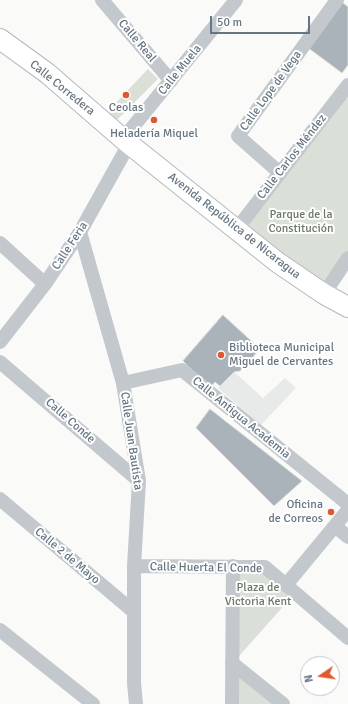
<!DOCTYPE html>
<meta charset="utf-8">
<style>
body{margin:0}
#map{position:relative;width:348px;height:704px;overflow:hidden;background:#fafaf8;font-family:Signika,sans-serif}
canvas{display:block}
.north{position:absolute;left:300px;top:656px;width:40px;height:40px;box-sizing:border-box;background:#fff;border:1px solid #c1c8cd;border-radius:50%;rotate:257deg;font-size:11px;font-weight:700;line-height:16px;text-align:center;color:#657683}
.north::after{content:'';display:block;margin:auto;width:14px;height:18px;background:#e4572e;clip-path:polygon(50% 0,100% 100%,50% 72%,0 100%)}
.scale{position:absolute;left:210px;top:16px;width:100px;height:18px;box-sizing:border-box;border:2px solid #657683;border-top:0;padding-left:5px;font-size:12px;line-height:14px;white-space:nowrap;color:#657683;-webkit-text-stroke:3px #fff;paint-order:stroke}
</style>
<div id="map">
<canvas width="348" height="704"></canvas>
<div class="north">N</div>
<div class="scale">50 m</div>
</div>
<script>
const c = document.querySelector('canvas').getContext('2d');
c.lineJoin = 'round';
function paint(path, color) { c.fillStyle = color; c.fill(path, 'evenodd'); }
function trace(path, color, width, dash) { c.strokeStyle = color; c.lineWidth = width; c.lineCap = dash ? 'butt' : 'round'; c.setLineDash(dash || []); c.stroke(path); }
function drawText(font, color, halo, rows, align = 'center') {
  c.font = font + ' Signika,sans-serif'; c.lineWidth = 4; c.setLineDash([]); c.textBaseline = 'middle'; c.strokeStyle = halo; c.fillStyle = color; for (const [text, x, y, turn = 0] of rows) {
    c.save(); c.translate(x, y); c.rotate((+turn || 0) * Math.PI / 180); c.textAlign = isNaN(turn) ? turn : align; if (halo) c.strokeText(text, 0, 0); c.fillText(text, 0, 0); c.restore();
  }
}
paint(new Path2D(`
 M 234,372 L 263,398 L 285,378 L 296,388 L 261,425 L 218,388 Z`), '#e8e9e9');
paint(new Path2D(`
 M 148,69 L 158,79 L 117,120 L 108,111 Z
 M 348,85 L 348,257 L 323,291 L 236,230 Z
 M 233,566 L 265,567 L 295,593 L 233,663 L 283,704 L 232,704 Z`), '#dadfd7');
const building = new Path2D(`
 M 342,2 L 348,7 L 348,65 L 342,73 L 307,47 Z
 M 223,315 L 260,349 L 240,371 L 234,372 L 220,386 L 215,382 L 210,388 L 183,361 Z
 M 210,409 L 302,481 L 274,506 L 196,428 Z`);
paint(building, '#aab3b9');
trace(building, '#dcdcda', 1);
const secondary = new Path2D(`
 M 0,39 L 47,73 L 123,139 L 277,262 L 324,294 L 348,307`);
trace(secondary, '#b3babf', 22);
trace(new Path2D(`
 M 102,0 L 171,81
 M 123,139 L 236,0
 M 280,173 L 238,136 L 337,0
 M 236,230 L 348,85
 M 80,232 L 123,383 L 139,481 L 134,566 L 134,683 L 136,704
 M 0,243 L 45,284
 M 324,294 L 348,258
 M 0,342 L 45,284 L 80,232 L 129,144
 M 0,362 L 139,481
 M 123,383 L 182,370 L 348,504
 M 0,499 L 134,612
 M 335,526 L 348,537
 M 134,566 L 265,567 L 348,638
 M 286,585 L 348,510
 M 0,630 L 93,704
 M 232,663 L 283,704
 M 232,704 L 233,566`), '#c3c8cc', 14);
trace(secondary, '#fff', 20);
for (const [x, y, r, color] of [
 [126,95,4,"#e4572e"],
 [154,120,4,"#e4572e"],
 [221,355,4,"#e4572e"],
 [331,512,4,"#e4572e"]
]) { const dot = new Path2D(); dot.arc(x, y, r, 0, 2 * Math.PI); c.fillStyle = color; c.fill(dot); trace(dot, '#fff', 1.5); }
drawText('12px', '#657683', '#fff', [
 ["Calle Real",137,41,50],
 ["Calle Muela",180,70,-51],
 ["Calle Corredera",62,88,39],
 ["Calle Lope de Vega",271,91,-54],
 ["Calle Carlos Méndez",292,157,-52],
 ["Avenida República de Nicaragua",234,226,38],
 ["Calle Feria",70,246,-57],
 ["Calle Antigua Academia",241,418,39],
 ["Calle Conde",70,421,41],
 ["Calle Juan Bautista",131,441,82],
 ["Calle 2 de Mayo",67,556,40],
 ["Calle Huerta El Conde",206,568,1]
]);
drawText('12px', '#657683', '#fff', [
 ["Ceolas",126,108],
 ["Heladería Miquel",154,134],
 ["Biblioteca Municipal",229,348,"left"],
 ["Miguel de Cervantes",229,362,"left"],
 ["Oficina",323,505,"right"],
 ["de Correos",323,519,"right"]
]);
drawText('12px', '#687a64', '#fff', [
 ["Parque de la",301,215],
 ["Constitución",301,229],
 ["Plaza de",258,588],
 ["Victoria Kent",258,602]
]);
</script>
